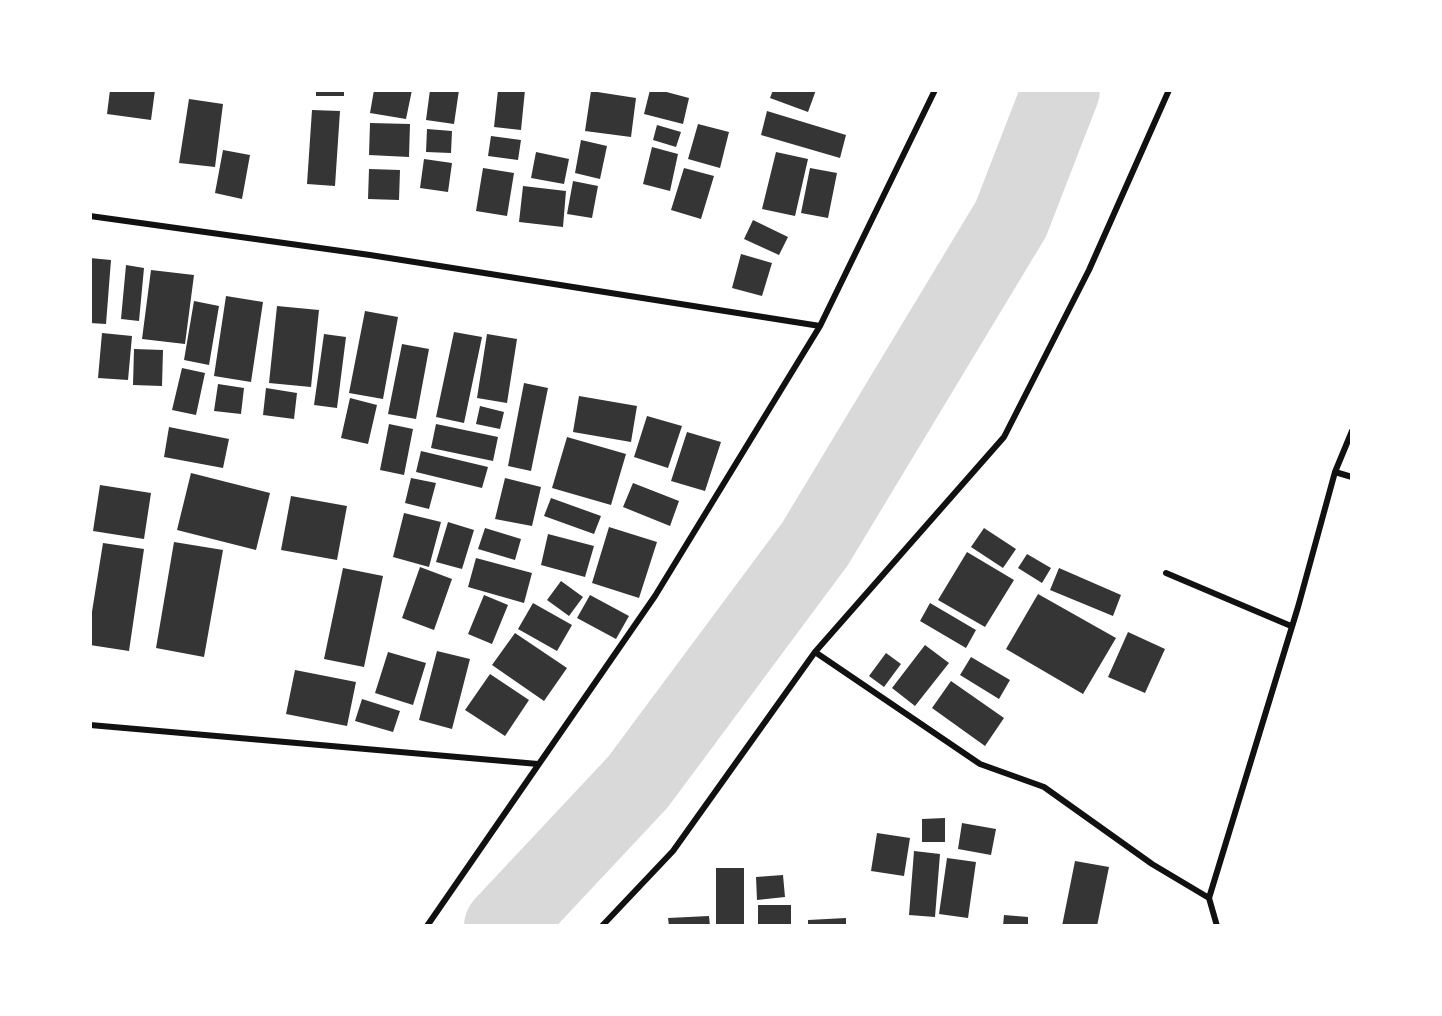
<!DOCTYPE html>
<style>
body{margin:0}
#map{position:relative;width:1442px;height:1016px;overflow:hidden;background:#fff;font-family:Ubuntu,sans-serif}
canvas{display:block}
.frame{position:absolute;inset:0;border:92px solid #fff;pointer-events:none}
</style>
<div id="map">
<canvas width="1442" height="1016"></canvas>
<div class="frame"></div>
</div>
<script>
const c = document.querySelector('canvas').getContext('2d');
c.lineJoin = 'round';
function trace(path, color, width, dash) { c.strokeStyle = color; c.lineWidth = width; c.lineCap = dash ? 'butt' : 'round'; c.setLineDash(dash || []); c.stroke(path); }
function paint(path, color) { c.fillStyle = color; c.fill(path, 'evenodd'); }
trace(new Path2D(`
 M 503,926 L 638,782 L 815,544 L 1011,219 L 1061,90`), '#d9d9d9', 78);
paint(new Path2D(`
 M 110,90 L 155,90 L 151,120 L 107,114 Z
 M 316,90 L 344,90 L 344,96 L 316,96 Z
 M 374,90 L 412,90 L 406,119 L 370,113 Z
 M 430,90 L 459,90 L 454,124 L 426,120 Z
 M 498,90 L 525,90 L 521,130 L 494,127 Z
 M 650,90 L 659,90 L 689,98 L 683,124 L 644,114 Z
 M 773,90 L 816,90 L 808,112 L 770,98 Z
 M 591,91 L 636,98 L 631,137 L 585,131 Z
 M 189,99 L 223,104 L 215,167 L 179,163 Z
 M 312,110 L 340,111 L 335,186 L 307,184 Z
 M 767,111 L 846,135 L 840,158 L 761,135 Z
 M 370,123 L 410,124 L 409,157 L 369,155 Z
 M 698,124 L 729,132 L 720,168 L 688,159 Z
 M 657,125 L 681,132 L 676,147 L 653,140 Z
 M 427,129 L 452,131 L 451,153 L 426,152 Z
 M 491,136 L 521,140 L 518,160 L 488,156 Z
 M 581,140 L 607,146 L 600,179 L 575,173 Z
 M 652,147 L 678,154 L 670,191 L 643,184 Z
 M 223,150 L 250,155 L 242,199 L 215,193 Z
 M 536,152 L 569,159 L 564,184 L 531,178 Z
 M 776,152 L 808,159 L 795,216 L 762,209 Z
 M 424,159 L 452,163 L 448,192 L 420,188 Z
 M 483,168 L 514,173 L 507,216 L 476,211 Z
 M 684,168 L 714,176 L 701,219 L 671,210 Z
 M 810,168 L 837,173 L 828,218 L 801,213 Z
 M 369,169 L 400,170 L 399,200 L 368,199 Z
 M 573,181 L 598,186 L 592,218 L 567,214 Z
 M 523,186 L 566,191 L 563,227 L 519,222 Z
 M 753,220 L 788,237 L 779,255 L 744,239 Z
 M 741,254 L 772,263 L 762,296 L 732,288 Z
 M 90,258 L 111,260 L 106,324 L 90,323 Z
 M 126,265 L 144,268 L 139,321 L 121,319 Z
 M 151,270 L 194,275 L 185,344 L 142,339 Z
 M 226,296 L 263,302 L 251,382 L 214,376 Z
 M 194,301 L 219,306 L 209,365 L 184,360 Z
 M 277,306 L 319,310 L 311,387 L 269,383 Z
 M 365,311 L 398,317 L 383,399 L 349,393 Z
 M 454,332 L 482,337 L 464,423 L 436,417 Z
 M 102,333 L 132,336 L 128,380 L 98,378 Z
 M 324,334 L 346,337 L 337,408 L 314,405 Z
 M 487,334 L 517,339 L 507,403 L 477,398 Z
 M 402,344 L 429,349 L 416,419 L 388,414 Z
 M 134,349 L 163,350 L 162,386 L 133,385 Z
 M 182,368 L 205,373 L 196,415 L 172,410 Z
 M 524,383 L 548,388 L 531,471 L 508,466 Z
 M 218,384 L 244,388 L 241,414 L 214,411 Z
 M 266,388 L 297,393 L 294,419 L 263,415 Z
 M 579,396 L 637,406 L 631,442 L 573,432 Z
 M 350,398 L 377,405 L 368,444 L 341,438 Z
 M 480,406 L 504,412 L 500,429 L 476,424 Z
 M 647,416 L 682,426 L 668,468 L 634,457 Z
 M 389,424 L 413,429 L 404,475 L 380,470 Z
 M 436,424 L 498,437 L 493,461 L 431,448 Z
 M 169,427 L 229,439 L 223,468 L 164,457 Z
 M 687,432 L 721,442 L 705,491 L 671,481 Z
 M 567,437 L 626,454 L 611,505 L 552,488 Z
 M 421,451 L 488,467 L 482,488 L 416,472 Z
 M 191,473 L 270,493 L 256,550 L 177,530 Z
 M 411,478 L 436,483 L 429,509 L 405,503 Z
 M 505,478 L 541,487 L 532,526 L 495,519 Z
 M 633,483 L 679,501 L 670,526 L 623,507 Z
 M 100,485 L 151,493 L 144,539 L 93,531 Z
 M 291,496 L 347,506 L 337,560 L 281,550 Z
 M 551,498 L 601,516 L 594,534 L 544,516 Z
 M 404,513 L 441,522 L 429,567 L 393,557 Z
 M 448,522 L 474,530 L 462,569 L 436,562 Z
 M 609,527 L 657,542 L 639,598 L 592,583 Z
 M 485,528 L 521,539 L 515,560 L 478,549 Z
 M 984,528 L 1016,549 L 1003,568 L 971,547 Z
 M 548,534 L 594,546 L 585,577 L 541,565 Z
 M 174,542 L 223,550 L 204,657 L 156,648 Z
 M 103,543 L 144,549 L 129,651 L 90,645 L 90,624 Z
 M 967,552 L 1014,580 L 985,627 L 938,600 Z
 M 1027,554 L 1051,568 L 1042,583 L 1018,568 Z
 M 476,558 L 532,573 L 524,603 L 468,587 Z
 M 420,567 L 452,579 L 434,630 L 402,618 Z
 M 343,568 L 383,576 L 364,667 L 324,659 Z
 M 1059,568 L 1121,595 L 1113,616 L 1050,590 Z
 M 561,581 L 583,597 L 569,616 L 547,600 Z
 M 1038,594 L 1116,638 L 1083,694 L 1006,649 Z
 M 484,595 L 508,605 L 492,644 L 468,634 Z
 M 590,595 L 629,616 L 616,639 L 577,618 Z
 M 533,603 L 572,625 L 557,651 L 518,629 Z
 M 930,603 L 976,630 L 966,648 L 920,621 Z
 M 1128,632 L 1165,649 L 1145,693 L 1108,677 Z
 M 515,633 L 567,668 L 544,701 L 492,665 Z
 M 925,645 L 949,663 L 915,706 L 892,688 Z
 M 437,651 L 470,659 L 452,729 L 419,720 Z
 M 388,652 L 426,663 L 413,705 L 375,693 Z
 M 886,653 L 901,664 L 884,687 L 869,676 Z
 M 971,657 L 1010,680 L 999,699 L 960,675 Z
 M 295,670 L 356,682 L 347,726 L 286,714 Z
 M 490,674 L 529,700 L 505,736 L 465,710 Z
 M 951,681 L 1004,718 L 985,746 L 932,708 Z
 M 362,699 L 400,711 L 393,732 L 355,721 Z
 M 945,818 L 945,842 L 922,842 L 922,819 Z
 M 962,823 L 996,829 L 991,855 L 958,849 Z
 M 877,833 L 910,838 L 904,876 L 871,871 Z
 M 914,851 L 940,854 L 935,917 L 909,915 Z
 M 947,858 L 976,862 L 968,918 L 939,914 Z
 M 1075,861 L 1109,867 L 1097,926 L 1062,926 Z
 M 716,868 L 744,868 L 744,926 L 716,926 Z
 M 783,875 L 785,897 L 757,900 L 756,877 Z
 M 758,905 L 791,905 L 791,926 L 758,926 Z
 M 1004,915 L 1028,917 L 1028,926 L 1003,926 Z
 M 709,916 L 710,926 L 669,926 L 668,918 Z
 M 846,918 L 846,926 L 808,926 L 808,920 Z`), '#353535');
trace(new Path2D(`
 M 90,216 L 370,255 L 820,326
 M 1335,472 L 1352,477
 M 1166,573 L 1291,626
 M 815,652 L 980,764 L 1044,787 L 1152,864 L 1209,898
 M 90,725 L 538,764
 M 427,926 L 655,596 L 820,326 L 935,90
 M 602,926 L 673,851 L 815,652 L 1004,437 L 1089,270 L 1169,90
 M 1217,926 L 1209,898 L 1298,607 L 1335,472 L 1352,431`), '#111', 6);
</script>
